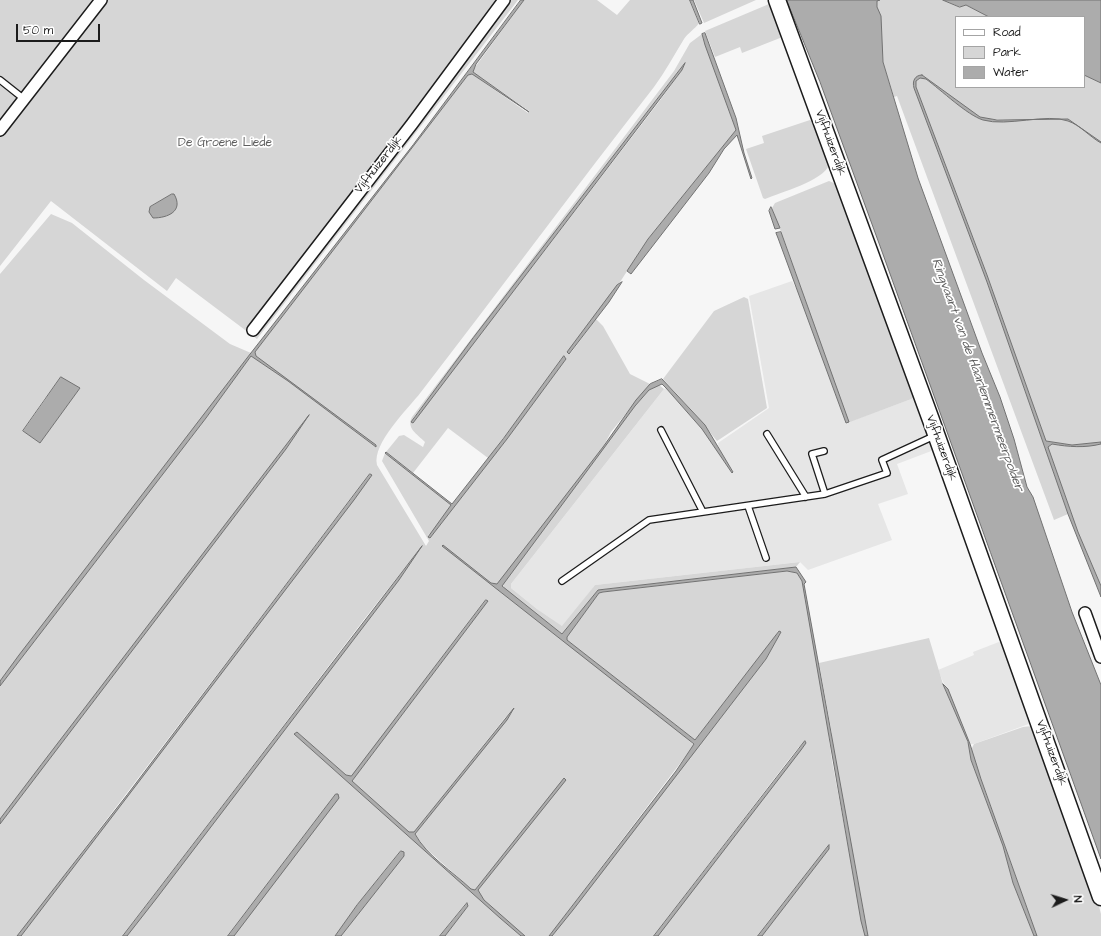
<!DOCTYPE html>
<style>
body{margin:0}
#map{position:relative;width:1101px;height:936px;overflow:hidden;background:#f6f6f6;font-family:"Architects Daughter",sans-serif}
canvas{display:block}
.legend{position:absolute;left:955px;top:16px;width:130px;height:72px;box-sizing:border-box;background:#fff;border:1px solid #a4a4a4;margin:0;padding:5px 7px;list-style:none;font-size:12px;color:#1c1c1c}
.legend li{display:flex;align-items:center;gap:8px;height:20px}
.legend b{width:20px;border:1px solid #a4a4a4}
.north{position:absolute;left:1045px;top:880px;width:40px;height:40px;-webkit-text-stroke:3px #fff;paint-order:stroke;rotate:86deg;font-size:11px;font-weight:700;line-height:16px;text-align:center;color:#1c1c1c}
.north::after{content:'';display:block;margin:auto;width:14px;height:18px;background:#1c1c1c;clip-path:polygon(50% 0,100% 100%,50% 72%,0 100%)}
.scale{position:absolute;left:16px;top:24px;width:84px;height:18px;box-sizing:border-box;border:2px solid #1c1c1c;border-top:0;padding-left:5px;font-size:12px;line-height:14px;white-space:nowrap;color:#1c1c1c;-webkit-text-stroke:3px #fff;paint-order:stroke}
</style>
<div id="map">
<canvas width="1101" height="936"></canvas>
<ul class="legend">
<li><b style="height:5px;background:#fff"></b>Road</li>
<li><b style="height:11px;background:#d6d6d6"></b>Park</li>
<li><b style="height:11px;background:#acacac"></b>Water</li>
</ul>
<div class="north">N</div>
<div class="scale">50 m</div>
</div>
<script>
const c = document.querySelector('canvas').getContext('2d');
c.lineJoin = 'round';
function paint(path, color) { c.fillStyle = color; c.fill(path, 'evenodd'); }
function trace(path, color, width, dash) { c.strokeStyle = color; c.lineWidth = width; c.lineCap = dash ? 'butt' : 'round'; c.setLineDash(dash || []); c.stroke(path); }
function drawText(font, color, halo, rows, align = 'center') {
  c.font = font + ' "Architects Daughter",sans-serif'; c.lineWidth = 3.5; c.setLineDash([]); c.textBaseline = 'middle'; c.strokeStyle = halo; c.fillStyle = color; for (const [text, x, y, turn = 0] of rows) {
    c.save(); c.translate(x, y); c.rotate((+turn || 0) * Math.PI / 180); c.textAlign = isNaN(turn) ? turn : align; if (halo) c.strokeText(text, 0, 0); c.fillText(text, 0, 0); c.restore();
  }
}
paint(new Path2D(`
 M 792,281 L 798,292 L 846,423 L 914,398 L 915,399 L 934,450 L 897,464 L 908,494 L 878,504 L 892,540 L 808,570 L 800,562 L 595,585 L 563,627 L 537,609 L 511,588 L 511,584 L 664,389 L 666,388 L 702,429 L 727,466 L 732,473 L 733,471 L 719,449 L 718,443 L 769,408 L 749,296 Z
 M 1004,640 L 1034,722 L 974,744 L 970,744 L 938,670 L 974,655 L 973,652 Z`), '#e6e6e6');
paint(new Path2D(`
 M 0,0 L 518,0 L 257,339 L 176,278 L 167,291 L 51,201 L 0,266 Z
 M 524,0 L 597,0 L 617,15 L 630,0 L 690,0 L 699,23 C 695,29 688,33 684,39 C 674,55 665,72 654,87 C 575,188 499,291 421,392 C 408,409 372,443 377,465 L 426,546 L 429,541 L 382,461 L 385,453 L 451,505 L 432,533 L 428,535 L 430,538 L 507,439 L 566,359 L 565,357 L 488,458 L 448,428 L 413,473 L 386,452 L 399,436 L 404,435 L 423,447 L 425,442 C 417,434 406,428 412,417 L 652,100 L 674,71 L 690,43 L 702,34 L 736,130 L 648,239 L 620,282 L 574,343 L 570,354 L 596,319 L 603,326 L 630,374 L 650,384 L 611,432 L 603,447 L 500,582 L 497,584 L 491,583 L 442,546 L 674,727 L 694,745 L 549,936 L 525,936 L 520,933 L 484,900 L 478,890 L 565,780 L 564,779 L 475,890 L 471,889 L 421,844 L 415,834 L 514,710 L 505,718 L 414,832 L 409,832 L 352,781 L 488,601 L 486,600 L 351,776 L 349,777 L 346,775 L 297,732 L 294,734 L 521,936 L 445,936 L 468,906 L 466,903 L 440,936 L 341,936 L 404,856 L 401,851 L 357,905 L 335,936 L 233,936 L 338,796 L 228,936 L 127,936 L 399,580 L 422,546 L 366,617 L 123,936 L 21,936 L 372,475 L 370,474 L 27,924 L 17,936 L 0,936 L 0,824 L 286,449 L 309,415 L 0,819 L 0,686 L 206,418 L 251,356 L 288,381 L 374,446 L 376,446 L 272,369 L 256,356 L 255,352 L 468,75 L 472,74 L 528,113 L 529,111 L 474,73 L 473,70 ZM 685,63 L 682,70 L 658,103 L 413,422 L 414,417 Z
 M 694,0 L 756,0 L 704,23 Z
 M 880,0 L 943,0 L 960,7 L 966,5 L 989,17 L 956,17 L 956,87 L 1084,87 L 1084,75 L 1101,83 L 1101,142 L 1067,119 L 985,119 L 977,116 L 922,75 L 920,75 L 913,85 L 987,282 L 1068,514 L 1054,520 L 897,96 L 894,97 L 883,62 L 877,7 L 877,1 Z
 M 769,4 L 771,6 L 782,34 L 780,38 L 742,53 L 740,47 L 715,57 L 705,31 Z
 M 920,78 L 926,79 C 940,90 967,115 983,120 C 1007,127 1047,113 1068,121 C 1080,125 1090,137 1101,143 L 1101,442 L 1072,445 L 1046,441 L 987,275 L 916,87 L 916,81 Z
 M 810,120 L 813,122 L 829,165 C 823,181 781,192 765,199 L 763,198 L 746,149 L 764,143 L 762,136 Z
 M 829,181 L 836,184 L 914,398 L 850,422 L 848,422 L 786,245 L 772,208 L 775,203 Z
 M 51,214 L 72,223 L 144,280 L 230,344 L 251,353 L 0,681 L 0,274 ZM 80,388 L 40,443 L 23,431 L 45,398 Z
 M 744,297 L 748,299 L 767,408 L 717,441 L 695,414 L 663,379 L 714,311 Z
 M 659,385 L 664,389 L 511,584 L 511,588 L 537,609 L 562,626 L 595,585 L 800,562 L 796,567 L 598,590 L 564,633 L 561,633 L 504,589 L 503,584 L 635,406 L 649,390 Z
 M 1052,444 L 1073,447 L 1101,444 L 1101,586 L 1078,532 L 1048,447 Z
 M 787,571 L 797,573 L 802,581 L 823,695 L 832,761 L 865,936 L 762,936 L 829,849 L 829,845 L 758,936 L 657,936 L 806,743 L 799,747 L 787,762 L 654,936 L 552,936 L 766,659 L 781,632 L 778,631 L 774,638 L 695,740 L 567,640 L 567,637 L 599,593 L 603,592 Z
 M 929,638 L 943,684 L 968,742 L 971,760 L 1003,846 L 1013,883 L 1034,936 L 868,936 L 834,756 L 831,729 L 819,663 Z
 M 1032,726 L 1096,895 L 1101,914 L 1101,936 L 1037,936 L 971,750 L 974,744 L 1023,727 Z`), '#d6d6d6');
const water = new Path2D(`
 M 521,0 L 524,0 L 476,64 L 473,72 L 529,112 L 472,74 L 468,75 L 255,352 L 256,356 L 376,445 L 376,447 L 288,381 L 251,356 L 206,418 L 0,686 L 0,681 L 19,655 L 247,358 L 413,145 Z
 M 690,0 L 693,0 L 702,23 L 700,24 Z
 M 787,0 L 880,0 L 877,1 L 877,7 L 881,16 L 883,62 L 918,178 L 982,353 L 1000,397 L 1014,439 L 1027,487 L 1033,497 L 1072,612 L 1101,685 L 1101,859 L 880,246 L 820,82 Z
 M 943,0 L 1101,0 L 1101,83 L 1084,75 L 1084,17 L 989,17 L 966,5 L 960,7 Z
 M 705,33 L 736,118 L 744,153 L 752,178 L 751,179 L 737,135 L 724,149 L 709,173 L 631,274 L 627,271 L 648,239 L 736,130 L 705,45 L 702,34 Z
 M 685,63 L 682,70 L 413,423 L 411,422 L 473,338 Z
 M 922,75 L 980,117 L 997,120 L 1068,119 L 1101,142 L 1101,143 C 1090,137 1080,125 1068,121 C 1047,113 1007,127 983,120 C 967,115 941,90 926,79 L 920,78 L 916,81 L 916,87 L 987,275 L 1046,441 L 1072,445 L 1101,442 L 1101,444 C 1085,448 1069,447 1052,444 L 1048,447 L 1078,532 L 1101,586 L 1101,597 L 1068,514 L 987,282 L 914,88 C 912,81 915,75 922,75 Z
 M 172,194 L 174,194 C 184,211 168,218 153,218 L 149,212 L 150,207 Z
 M 771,207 L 772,209 L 780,228 L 775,229 L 769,211 Z
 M 781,232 L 849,422 L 846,423 L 778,238 L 776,233 Z
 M 622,282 L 609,302 L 569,354 L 567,352 L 617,285 Z
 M 564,356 L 566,359 L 507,439 L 430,538 L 428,537 L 451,505 L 385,453 L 386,452 L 452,504 L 503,439 Z
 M 61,377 L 80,388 L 40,443 L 23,431 Z
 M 662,379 L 705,425 L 733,472 L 732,473 L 702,429 L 666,388 L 662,384 L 649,390 L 635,406 L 502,586 L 562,634 L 598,590 L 796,567 L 806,582 L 804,584 L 868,936 L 865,936 L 861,921 L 802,581 L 797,573 L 787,571 L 603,592 L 599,593 L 567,637 L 567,640 L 695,740 L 779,631 L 781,632 L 766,659 L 573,910 L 552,936 L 549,936 L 676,771 L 694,744 L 442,546 L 443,545 L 491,583 L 497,584 L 603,447 L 636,400 L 650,384 Z
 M 309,415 L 286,449 L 0,824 L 0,819 L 41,765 Z
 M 370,474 L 372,475 L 354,500 L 21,936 L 17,936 L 127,795 Z
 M 422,546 L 399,580 L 156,899 L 127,936 L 123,936 Z
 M 486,600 L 488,601 L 352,781 L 409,832 L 414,832 L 514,708 L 507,720 L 415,834 C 426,855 453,872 471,889 L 475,890 L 564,778 L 566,780 L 478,890 L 484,900 L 525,936 L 521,936 L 500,918 L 294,734 L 297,732 L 346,775 L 351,776 Z
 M 943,684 L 948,689 L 970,744 L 981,779 L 1037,936 L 1034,936 L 1013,883 L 1003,846 L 971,760 L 968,742 Z
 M 805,741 L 806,743 L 801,750 L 658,936 L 654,936 Z
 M 336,794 L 338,794 L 339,798 L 234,936 L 228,936 Z
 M 829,845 L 829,849 L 762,936 L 758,936 Z
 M 401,851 L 404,852 L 404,856 L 341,936 L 335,936 L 357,905 Z
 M 467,903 L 468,906 L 445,936 L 440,936 Z`);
paint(water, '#acacac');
trace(water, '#727272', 1);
const lane = new Path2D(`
 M 0,80 L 24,99
 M 661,430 L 703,512
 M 767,434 L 806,497
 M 824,451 L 812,454 L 825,494
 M 748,506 L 766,558
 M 562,581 L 649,520 L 825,494 L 887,473 L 882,460 L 934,436`);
const street = new Path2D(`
 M 0,130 L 101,0
 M 253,330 L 412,124 L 504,0
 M 1085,613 L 1101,657`);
const secondary = new Path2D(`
 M 777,0 L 931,420 L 1101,897`);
trace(lane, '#1c1c1c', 8);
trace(street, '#1c1c1c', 14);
trace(secondary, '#1c1c1c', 19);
trace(lane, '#fff', 5.5);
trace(street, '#fff', 11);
trace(secondary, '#fff', 16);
drawText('12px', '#5d5d5d', '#fff', [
 ["De Groene Liede",225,143]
]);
drawText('12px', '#1c1c1c', '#fff', [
 ["Vijfhuizerdijk",830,143,70],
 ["Vijfhuizerdijk",379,165,-52],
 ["Vijfhuizerdijk",941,448,70],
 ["Vijfhuizerdijk",1051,753,70]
]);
drawText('italic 13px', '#5d5d5d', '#fff', [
 ["Ringvaart van de Haarlemmermeerpolder",977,375,70]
]);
</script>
